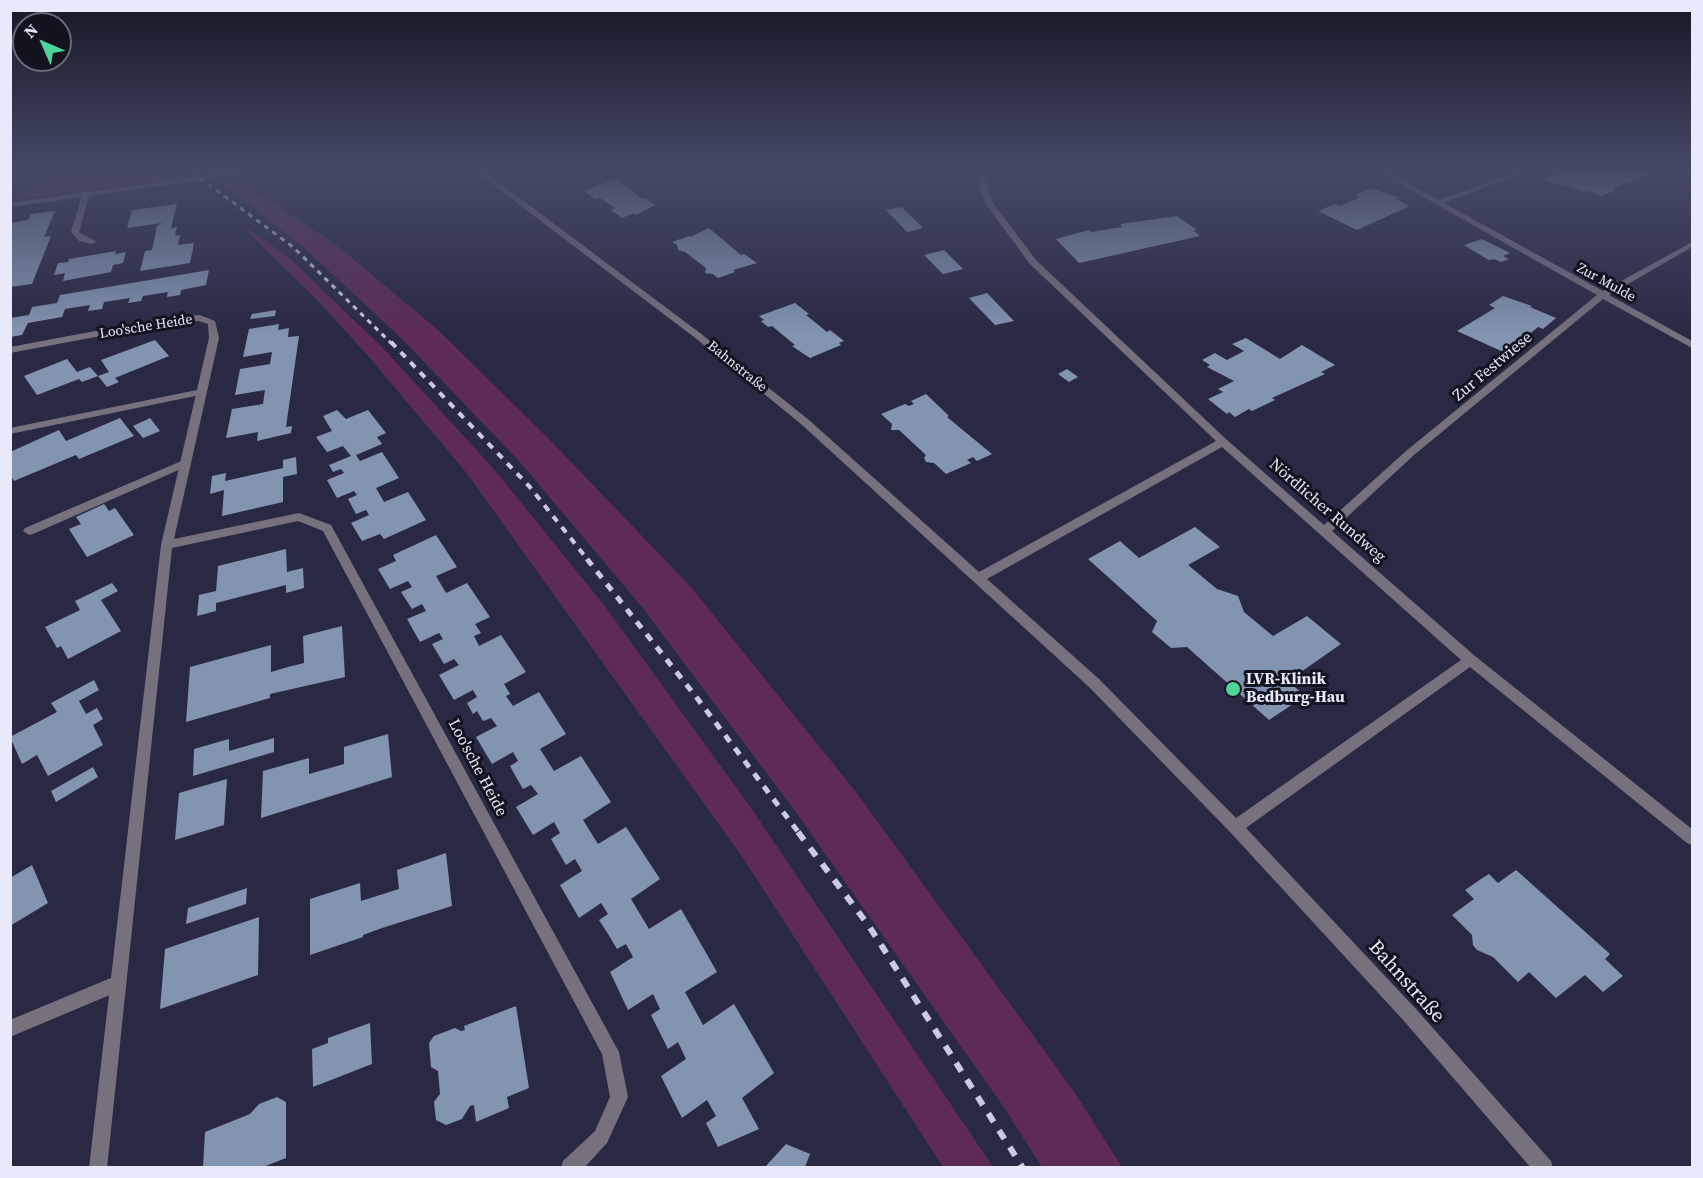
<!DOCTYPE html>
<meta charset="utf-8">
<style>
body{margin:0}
#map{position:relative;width:1703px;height:1178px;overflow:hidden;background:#2a2943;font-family:"Source Serif 4",serif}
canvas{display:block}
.frame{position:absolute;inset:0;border:12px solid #e8e9fb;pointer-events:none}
.north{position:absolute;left:12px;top:12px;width:60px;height:60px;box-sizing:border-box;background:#13131f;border:2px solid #686977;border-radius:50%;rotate:315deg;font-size:16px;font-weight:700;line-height:24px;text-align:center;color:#e8e9fb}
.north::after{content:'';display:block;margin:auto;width:21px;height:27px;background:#4cd49b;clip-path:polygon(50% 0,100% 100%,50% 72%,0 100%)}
</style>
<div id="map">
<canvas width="1703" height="1178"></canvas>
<div class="frame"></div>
<div class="north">N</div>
</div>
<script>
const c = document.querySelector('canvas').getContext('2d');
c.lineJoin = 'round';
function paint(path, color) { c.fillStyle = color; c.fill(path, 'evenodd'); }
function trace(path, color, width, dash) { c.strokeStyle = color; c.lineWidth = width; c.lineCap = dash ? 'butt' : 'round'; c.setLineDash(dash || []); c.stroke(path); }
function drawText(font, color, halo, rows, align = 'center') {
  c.font = font + ' "Source Serif 4",serif'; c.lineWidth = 6; c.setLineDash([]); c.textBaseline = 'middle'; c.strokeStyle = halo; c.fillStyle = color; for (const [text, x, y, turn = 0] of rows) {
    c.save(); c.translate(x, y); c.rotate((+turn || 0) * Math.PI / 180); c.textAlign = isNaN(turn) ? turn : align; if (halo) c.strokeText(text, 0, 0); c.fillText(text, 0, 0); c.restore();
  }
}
paint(new Path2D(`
 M 54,172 L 176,172 L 185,178 L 14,200 Z
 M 235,178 L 335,244 L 438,330 L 547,437 L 690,586 L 856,792 L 1075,1093 L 1122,1167 L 1042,1167 L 1003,1106 L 795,811 L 642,607 L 519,461 L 403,340 L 308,251 L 218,180 Z
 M 239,223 L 286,255 L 383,348 L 493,468 L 604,605 L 751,808 L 993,1167 L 943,1167 L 743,858 L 465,471 L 369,357 L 320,303 Z`), '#5e2b56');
paint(new Path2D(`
 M 1552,172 L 1574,173 L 1657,172 L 1613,188 L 1616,190 L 1602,196 L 1589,191 L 1584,192 L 1565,184 L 1562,186 L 1545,179 L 1557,174 Z
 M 611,180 L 618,180 L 642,199 L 645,198 L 655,205 L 636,215 L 634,213 L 622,218 L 611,210 L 615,208 L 600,198 L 595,199 L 584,191 Z
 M 1371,188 L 1400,198 L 1396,199 L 1410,206 L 1357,230 L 1318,211 L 1335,204 L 1340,206 L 1360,197 L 1355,195 Z
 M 177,204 L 171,228 L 177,227 L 175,236 L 180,235 L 178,245 L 194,243 L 190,263 L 140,271 L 145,251 L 152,250 L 157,226 L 162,223 L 127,228 L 132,210 Z
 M 902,207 L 923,228 L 907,232 L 886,210 Z
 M 55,211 L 44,237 L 51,236 L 32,284 L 10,287 L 10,223 L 28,220 L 31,214 Z
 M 1177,216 L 1197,230 L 1193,230 L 1200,236 L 1079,263 L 1056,239 L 1089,230 L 1091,232 L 1122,227 L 1120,224 Z
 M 709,228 L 741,255 L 744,254 L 757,263 L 733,270 L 735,272 L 718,278 L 713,274 L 705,273 L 706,268 L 685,252 L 678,250 L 677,245 L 672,242 L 689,236 L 690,237 Z
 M 1482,239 L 1510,253 L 1503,256 L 1509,259 L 1501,262 L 1494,259 L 1489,260 L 1464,245 Z
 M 944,250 L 963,269 L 943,274 L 924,255 Z
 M 116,251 L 115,254 L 126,252 L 123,263 L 113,265 L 111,272 L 63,281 L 65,273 L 54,275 L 58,263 L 68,262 L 69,259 Z
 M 209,270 L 206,285 L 181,290 L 180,295 L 167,297 L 168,292 L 143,296 L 141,301 L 128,303 L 130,298 L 104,302 L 102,309 L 88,311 L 90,305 L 65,309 L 62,317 L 28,323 L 22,335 L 10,337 L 10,318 L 29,315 L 32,307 L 57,303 L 60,295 Z
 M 987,293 L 1014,321 L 995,325 L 969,298 Z
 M 1503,296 L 1532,306 L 1530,307 L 1556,318 L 1543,329 L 1538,327 L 1520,342 L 1525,344 L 1510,355 L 1457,331 L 1495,308 L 1489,305 Z
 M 795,303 L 809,314 L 806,315 L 827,332 L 830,330 L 844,341 L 839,343 L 841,345 L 810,358 L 792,346 L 795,345 L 772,326 L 768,327 L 761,321 L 764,320 L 759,316 Z
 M 276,310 L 275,316 L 250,319 L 252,314 Z
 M 279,324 L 278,330 L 289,328 L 288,337 L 299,336 L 286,427 L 292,426 L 291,433 L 257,441 L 258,432 L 226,438 L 232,409 L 263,404 L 265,390 L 235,395 L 240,369 L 270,364 L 272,352 L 243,357 L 249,329 Z
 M 1246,338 L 1280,359 L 1302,345 L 1335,365 L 1321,372 L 1325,374 L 1272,398 L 1275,400 L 1252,411 L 1249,409 L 1235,417 L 1229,412 L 1227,414 L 1208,399 L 1223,392 L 1218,389 L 1234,381 L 1207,367 L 1210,365 L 1202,360 L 1215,353 L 1227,360 L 1244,351 L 1232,344 Z
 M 155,340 L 169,356 L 115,378 L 119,382 L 107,387 L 98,376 L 82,382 L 79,379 L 37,395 L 24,376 L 67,359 L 77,372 L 90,367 L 98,376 L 109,372 L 101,360 Z
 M 1067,369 L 1078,377 L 1069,382 L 1058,374 Z
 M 926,394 L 949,416 L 947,417 L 992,454 L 977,461 L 973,457 L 967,460 L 971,463 L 946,474 L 934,463 L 926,462 L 924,458 L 926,455 L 899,430 L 891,430 L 892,424 L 881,414 L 905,404 L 909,406 L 914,404 L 911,401 Z
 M 337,410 L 346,419 L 368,410 L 386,433 L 377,437 L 382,444 L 356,455 L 360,461 L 382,452 L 399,478 L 376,488 L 384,502 L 408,492 L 426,520 L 384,539 L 380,534 L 362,541 L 351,523 L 369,515 L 366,510 L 356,514 L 348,499 L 357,495 L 354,491 L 337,498 L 327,480 L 344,473 L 341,469 L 333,472 L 329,465 L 351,456 L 343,446 L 327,452 L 316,437 L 332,431 L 323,416 Z
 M 120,418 L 134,436 L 79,459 L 76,455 L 14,481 L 10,475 L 10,452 L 59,430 L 66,441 Z
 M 150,418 L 160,431 L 143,438 L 133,426 Z
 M 296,457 L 297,474 L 283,477 L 283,502 L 222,516 L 224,490 L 210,494 L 212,476 L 226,473 L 225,481 L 283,468 L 283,460 Z
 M 104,504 L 109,511 L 115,508 L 134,535 L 87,557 L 69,529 L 81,524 L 76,517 Z
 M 1195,527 L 1220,547 L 1188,565 L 1217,589 L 1238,596 L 1244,612 L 1273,636 L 1307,616 L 1341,644 L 1288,681 L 1305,696 L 1269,720 L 1187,647 L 1171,648 L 1152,632 L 1157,621 L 1088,559 L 1120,541 L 1139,558 Z
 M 436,535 L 457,567 L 436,576 L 446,593 L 467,583 L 490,617 L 475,624 L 481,633 L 474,636 L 479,646 L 501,635 L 526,672 L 504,684 L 510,694 L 506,696 L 513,706 L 539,692 L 566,734 L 540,749 L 554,771 L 581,756 L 611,802 L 583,820 L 598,844 L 626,827 L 660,879 L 631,899 L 649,929 L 681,909 L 717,972 L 685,992 L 703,1025 L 734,1004 L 774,1073 L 742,1098 L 759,1129 L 718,1147 L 706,1123 L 716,1116 L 707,1100 L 682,1118 L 661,1076 L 686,1059 L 678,1042 L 668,1049 L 651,1015 L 660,1009 L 653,994 L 628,1010 L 610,972 L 633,957 L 626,944 L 617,949 L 608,934 L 599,920 L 608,914 L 601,903 L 579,918 L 560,885 L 582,871 L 575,859 L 566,865 L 551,839 L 560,833 L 554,822 L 533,835 L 516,807 L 538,794 L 531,785 L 523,789 L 516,777 L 510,766 L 518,761 L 513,752 L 492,764 L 476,737 L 497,726 L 491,718 L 483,721 L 477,711 L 473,714 L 467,703 L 477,697 L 473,690 L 454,700 L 439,675 L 459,665 L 454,659 L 444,664 L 432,644 L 443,639 L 439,633 L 420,642 L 407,619 L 426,611 L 422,604 L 412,609 L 401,592 L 412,587 L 408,581 L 390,589 L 378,569 L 396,561 L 393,555 Z
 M 286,549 L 287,572 L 303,568 L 304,588 L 286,593 L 286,585 L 216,603 L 216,611 L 197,616 L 199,595 L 216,591 L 218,566 Z
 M 112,583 L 118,591 L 101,600 L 121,631 L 68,659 L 61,646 L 57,648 L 45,627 L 80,610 L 75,601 Z
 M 342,626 L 345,677 L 270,694 L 270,698 L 186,722 L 190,667 L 271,645 L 271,672 L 288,667 L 304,663 L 303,636 Z
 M 94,680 L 99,690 L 79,701 L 86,714 L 97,708 L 103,719 L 93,725 L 103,745 L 48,776 L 37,755 L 22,764 L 10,737 L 57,712 L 51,703 Z
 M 388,734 L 392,777 L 261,818 L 263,771 L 309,758 L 309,774 L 344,764 L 344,747 Z
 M 274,738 L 274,752 L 193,776 L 194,749 L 229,739 L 229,751 Z
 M 93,767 L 98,777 L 56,802 L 51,791 Z
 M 227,779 L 224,825 L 175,840 L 179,793 Z
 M 446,853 L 452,906 L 382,928 L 363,935 L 363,937 L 310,955 L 310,899 L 360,883 L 361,901 L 399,889 L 397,870 Z
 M 32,865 L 48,903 L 10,926 L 10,878 Z
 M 1516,870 L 1610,954 L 1605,959 L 1623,976 L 1603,992 L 1585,975 L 1556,998 L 1529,972 L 1518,982 L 1493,957 L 1477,950 L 1473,945 L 1472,935 L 1452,915 L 1474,899 L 1465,890 L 1484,877 L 1489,874 L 1498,883 Z
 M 247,888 L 246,904 L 186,924 L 188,908 Z
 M 259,917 L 258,975 L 160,1009 L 165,949 Z
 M 516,1006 L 529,1088 L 507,1097 L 509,1108 L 476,1122 L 474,1105 L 470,1106 L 462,1119 L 446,1125 L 436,1120 L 434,1102 L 440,1094 L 438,1071 L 431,1067 L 429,1043 L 434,1036 L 455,1028 L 461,1031 L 465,1030 L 464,1026 Z
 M 370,1023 L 372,1064 L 313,1087 L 312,1049 L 328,1043 L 328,1038 Z
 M 277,1097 L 286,1102 L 286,1158 L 263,1167 L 203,1167 L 205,1132 L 250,1114 L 259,1104 Z
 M 786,1144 L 810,1154 L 805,1167 L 765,1167 Z`), '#8394b1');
paint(new Path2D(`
 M 83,191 L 90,193 L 79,232 C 84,237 91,237 96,242 L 92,244 L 79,241 L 71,232 Z
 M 202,389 L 205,390 L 205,394 L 10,434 L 10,428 Z
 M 186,459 L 190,461 L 191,463 L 190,465 L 33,534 L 29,535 L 23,531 L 25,528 Z
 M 118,975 L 124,977 L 126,983 L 124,989 L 10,1037 L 10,1020 Z`), '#77707d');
paint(new Path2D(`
 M 229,172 L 249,172 L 245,174 L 10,207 L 10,203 Z
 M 476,172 L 485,172 L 700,333 L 809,420 L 979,572 L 1216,441 L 1030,264 L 985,203 L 978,181 L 981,172 L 989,172 L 986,181 L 993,203 L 1036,260 L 1227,440 L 1324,525 L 1406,451 L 1597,295 L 1379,172 L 1388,172 L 1439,200 L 1516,172 L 1527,172 L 1444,203 L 1603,291 L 1692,242 L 1692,247 L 1609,295 L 1692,341 L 1692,348 L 1603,299 L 1414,455 L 1332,531 L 1475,656 L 1692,829 L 1692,845 L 1687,843 L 1470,667 L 1246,828 L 1416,1009 L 1551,1161 L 1553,1168 L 1531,1168 L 1404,1021 L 1230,832 L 1089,687 L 801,424 L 694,337 ZM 1222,447 L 1461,660 L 1236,818 L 1099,679 L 987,579 Z
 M 200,315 L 215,321 L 219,338 L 174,539 L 299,513 L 331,525 L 619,1052 L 628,1097 L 607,1143 L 584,1168 L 561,1168 L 563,1161 L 595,1131 L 610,1097 L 602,1054 L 323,531 L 298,521 L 172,548 L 107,1168 L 89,1168 L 161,545 L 209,338 L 208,324 L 199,321 L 165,324 L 10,353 L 10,347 L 165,318 Z`), '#77707d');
trace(new Path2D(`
 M 192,172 L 293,247 L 392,344`), '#cacbde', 3, [5, 5]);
trace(new Path2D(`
 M 391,342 L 529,486 L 588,560`), '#cacbde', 4, [7, 7]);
trace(new Path2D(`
 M 587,559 L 697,698 L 799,833`), '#cacbde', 5, [8, 8]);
trace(new Path2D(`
 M 798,832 L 869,926 L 1023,1168`), '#cacbde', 6, [10, 10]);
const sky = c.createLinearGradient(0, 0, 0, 337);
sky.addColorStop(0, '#171725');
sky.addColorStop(0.51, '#444966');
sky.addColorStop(1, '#44496600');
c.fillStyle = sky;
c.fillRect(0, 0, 1703, 337);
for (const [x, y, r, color] of [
 [1233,689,8,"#4cd49b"]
]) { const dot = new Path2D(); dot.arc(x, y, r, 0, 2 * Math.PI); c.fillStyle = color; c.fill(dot); trace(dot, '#13131f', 2); }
drawText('14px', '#e8e9fb', '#13131f', [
 ["Zur Mulde",1606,283,29],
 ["Loo'sche Heide",146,327,-9],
 ["Bahnstraße",737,367,39]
]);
drawText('16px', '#e8e9fb', '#13131f', [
 ["Zur Festwiese",1493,367,-40],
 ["Nördlicher Rundweg",1327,511,41],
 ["Loo'sche Heide",477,768,62]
]);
drawText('bold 16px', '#e8e9fb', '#13131f', [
 ["LVR-Klinik",1246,680],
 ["Bedburg-Hau",1246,698]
], 'left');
drawText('20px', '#e8e9fb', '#13131f', [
 ["Bahnstraße",1406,982,48]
]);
</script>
